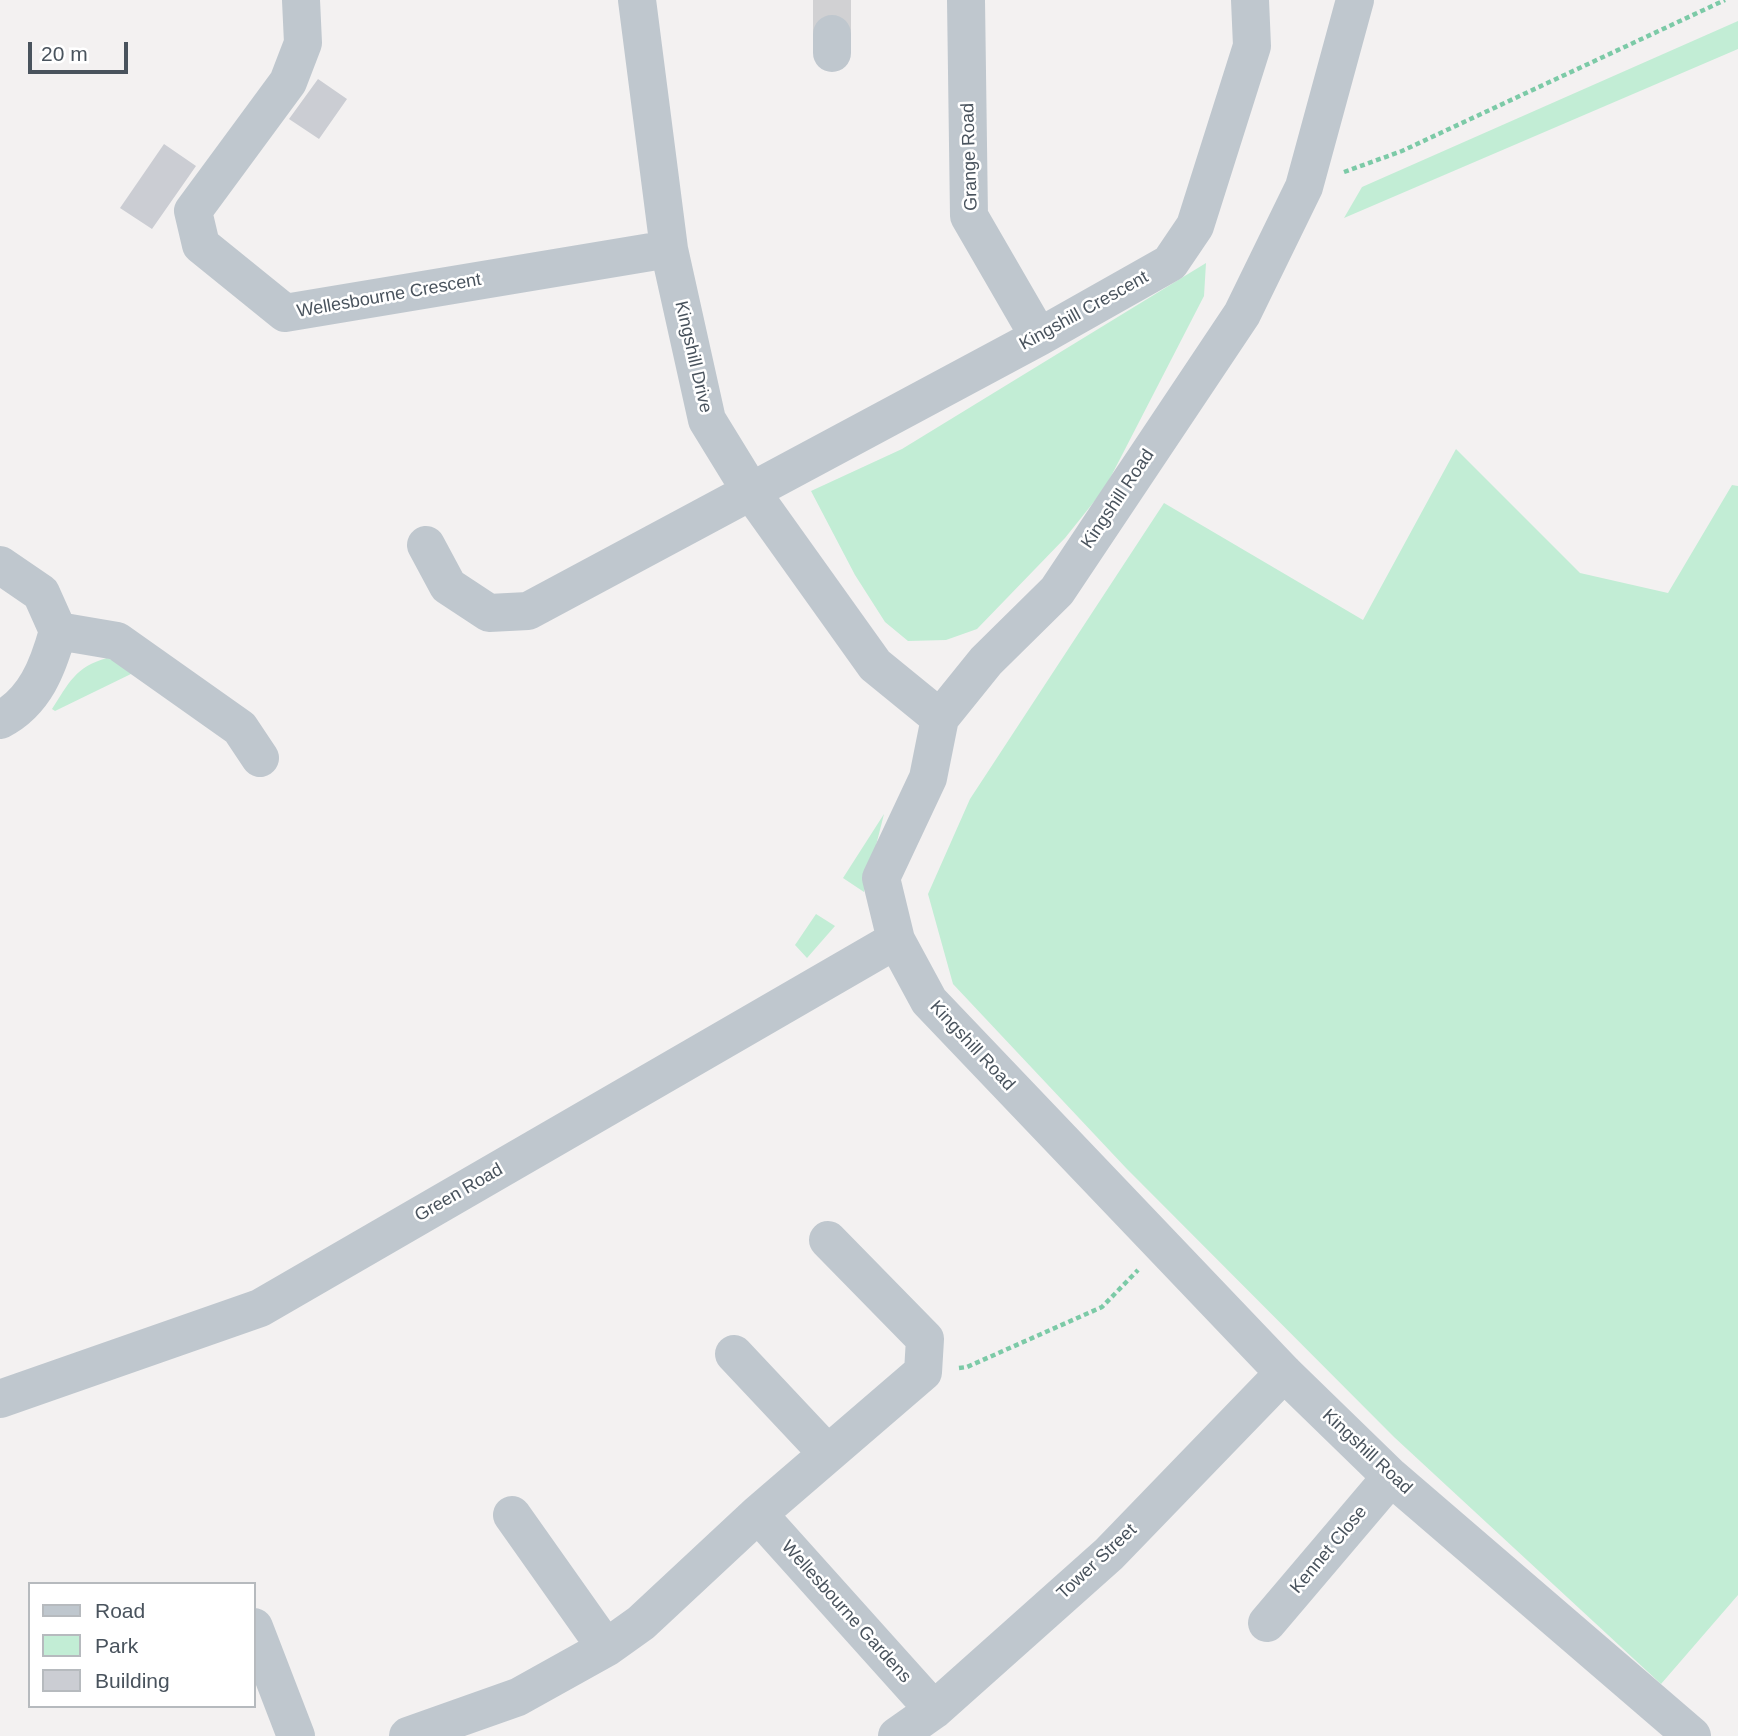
<!DOCTYPE html>
<style>
body{margin:0}
#map{position:relative;width:1738px;height:1736px;overflow:hidden;background:#f3f1f1;font-family:Helvetica,sans-serif}
canvas{display:block}
.legend{position:absolute;left:28px;top:1582px;width:228px;height:126px;box-sizing:border-box;background:#fff;border:2px solid #b6babe;margin:0;padding:9px 12px;list-style:none;font-size:21px;color:#49535d}
.legend li{display:flex;align-items:center;gap:14px;height:35px}
.legend b{width:35px;border:2px solid #b6babe}
.scale{position:absolute;left:28px;top:42px;width:100px;height:32px;box-sizing:border-box;border:4px solid #49535d;border-top:0;padding-left:9px;font-size:21px;line-height:24px;white-space:nowrap;color:#49535d;-webkit-text-stroke:5px #fff;paint-order:stroke}
</style>
<div id="map">
<canvas width="1738" height="1736"></canvas>
<ul class="legend">
<li><b style="height:9px;background:#bfc7ce"></b>Road</li>
<li><b style="height:19px;background:#c2edd5"></b>Park</li>
<li><b style="height:19px;background:#cbcdd3"></b>Building</li>
</ul>
<div class="scale">20 m</div>
</div>
<script>
const c = document.querySelector('canvas').getContext('2d');
c.lineJoin = 'round';
function paint(path, color) { c.fillStyle = color; c.fill(path, 'evenodd'); }
function trace(path, color, width, dash) { c.strokeStyle = color; c.lineWidth = width; c.lineCap = dash ? 'butt' : 'round'; c.setLineDash(dash || []); c.stroke(path); }
function drawText(font, color, halo, rows, align = 'center') {
  c.font = font + ' Helvetica,sans-serif'; c.lineWidth = 5; c.setLineDash([]); c.textBaseline = 'middle'; c.strokeStyle = halo; c.fillStyle = color; for (const [text, x, y, turn = 0] of rows) {
    c.save(); c.translate(x, y); c.rotate((+turn || 0) * Math.PI / 180); c.textAlign = isNaN(turn) ? turn : align; if (halo) c.strokeText(text, 0, 0); c.fillText(text, 0, 0); c.restore();
  }
}
paint(new Path2D(`
 M 1738,21 L 1738,49 L 1344,218 L 1362,187 Z
 M 1206,263 L 1204,296 L 1105,488 L 1065,538 L 977,629 L 946,640 L 908,641 L 885,622 L 855,575 L 811,491 L 902,449 Z
 M 1456,449 L 1580,573 L 1668,593 L 1732,485 L 1738,486 L 1738,1595 L 1661,1684 L 1394,1437 L 1126,1168 L 953,984 L 928,894 L 970,799 L 1164,503 L 1363,620 Z
 M 107,658 L 126,665 L 133,673 L 55,711 L 52,709 C 69,683 75,667 107,658 Z
 M 884,814 L 867,881 L 864,892 L 843,878 Z
 M 816,914 L 835,926 L 807,958 L 795,945 Z`), '#c2edd5');
paint(new Path2D(`
 M 318,79 L 347,99 L 319,139 L 289,119 Z
 M 164,144 L 196,166 L 152,229 L 120,208 Z`), '#cbcdd3');
trace(new Path2D(`
 M 832,0 L 832,34`), '#d1d1d3', 38, [38, 19]);
trace(new Path2D(`
 M 1344,172 L 1402,151 L 1725,0
 M 959,1368 L 967,1367 L 1102,1307 L 1138,1270`), '#7ccaa7', 4.5, [5, 3.5]);
trace(new Path2D(`
 M 301,0 L 303,43 L 288,82 L 193,211 L 201,245 L 285,313 L 669,249
 M 637,0 L 669,249 L 707,420 L 750,490 L 875,665 L 940,718
 M 966,0 L 969,216 L 1039,337
 M 1355,0 L 1304,187 L 1242,314 L 1057,591 L 986,661 L 940,718 L 928,778 L 881,878 L 896,940 L 929,1001 L 1284,1373 L 1391,1477 L 1692,1736
 M 832,53 L 832,34
 M 426,545 L 448,586 L 489,613 L 528,611 L 1039,337 L 1170,263 L 1195,226 L 1252,46 L 1250,0
 M 0,565 L 41,593 L 58,631 L 117,641 L 240,728 L 260,758
 M 0,720 C 35,702 48,667 58,631
 M 734,1354 L 828,1454
 M 0,1399 L 260,1308 L 896,940
 M 758,1514 L 934,1710
 M 512,1515 L 606,1648
 M 1267,1623 L 1391,1477
 M 254,1627 L 296,1736
 M 408,1736 L 518,1697 L 606,1648 L 641,1623 L 758,1514 L 923,1372 L 925,1339 L 828,1240
 M 897,1736 L 934,1710 L 1109,1554 L 1284,1373`), '#bfc7ce', 38);
drawText('18px', '#49535d', '#fff', [
 ["Grange Road",970,157,-92],
 ["Wellesbourne Crescent",389,296,-10],
 ["Kingshill Crescent",1084,311,-29],
 ["Kingshill Drive",693,357,77],
 ["Kingshill Road",1118,499,-56],
 ["Kingshill Road",972,1046,47],
 ["Green Road",459,1193,-30],
 ["Kingshill Road",1367,1452,43],
 ["Kennet Close",1329,1550,-50],
 ["Tower Street",1097,1562,-43],
 ["Wellesbourne Gardens",846,1612,48]
]);
</script>
